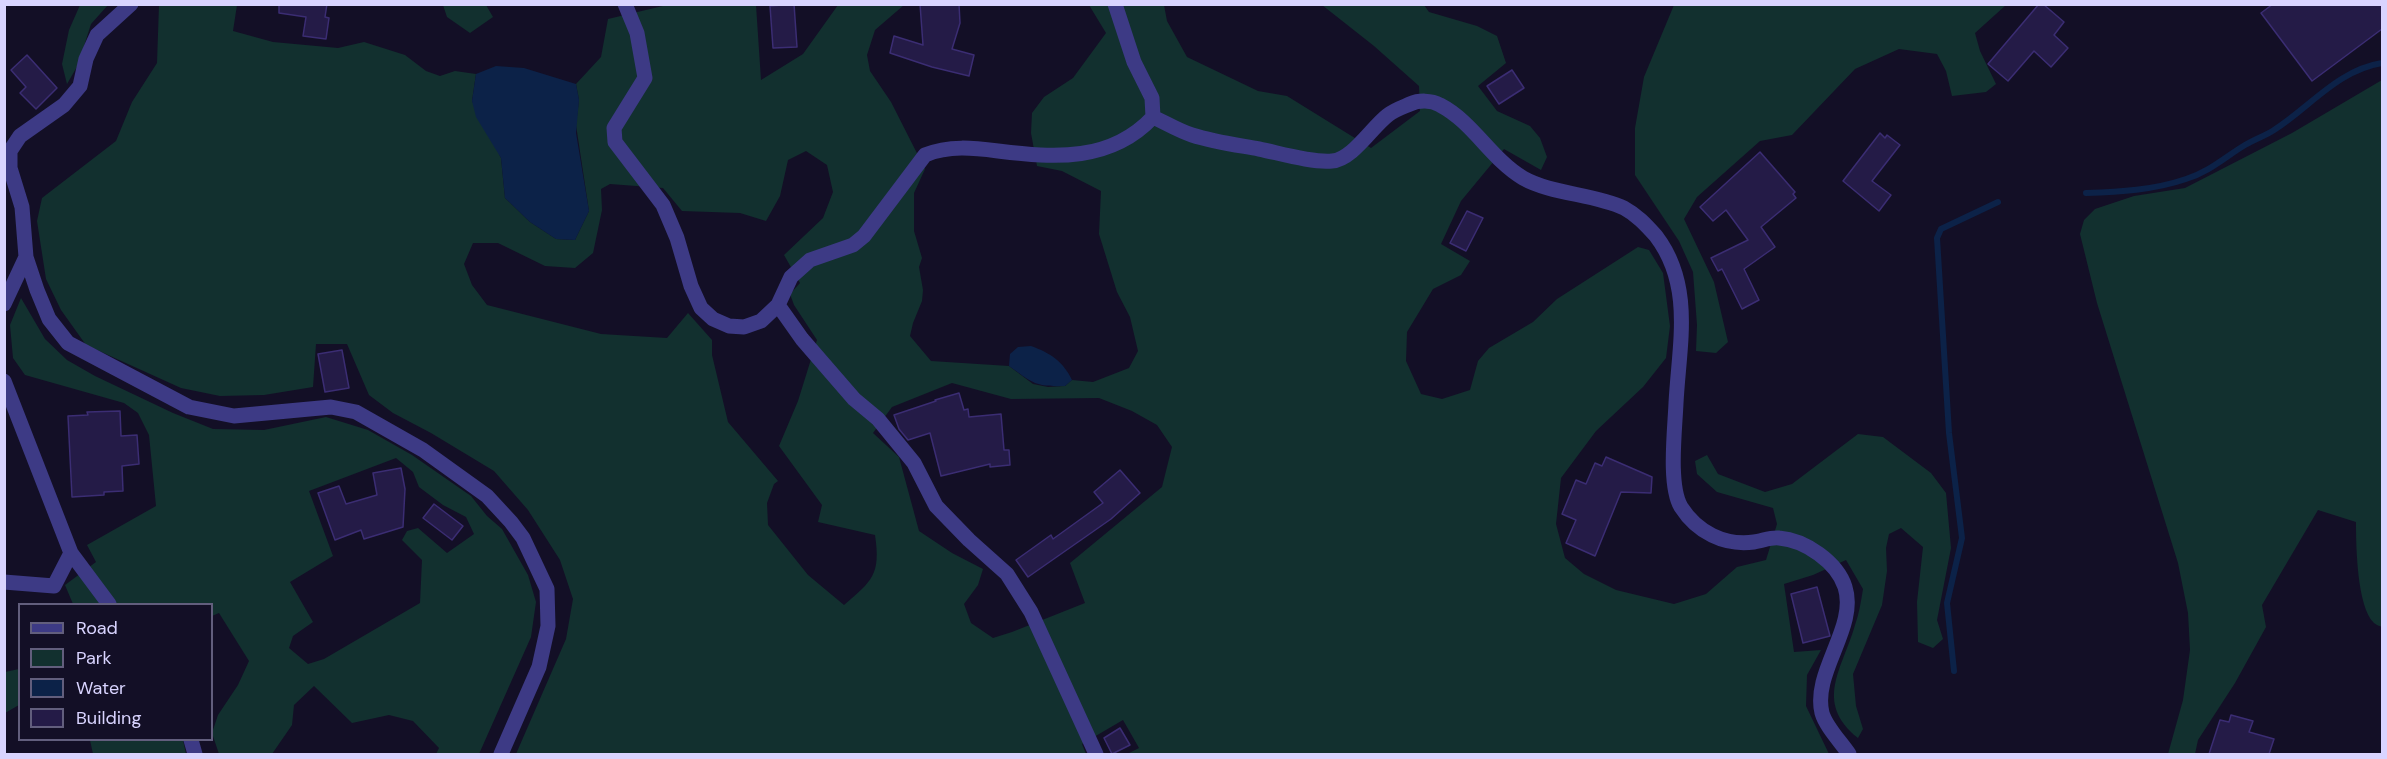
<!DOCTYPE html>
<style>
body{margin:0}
#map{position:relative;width:2387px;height:759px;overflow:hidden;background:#130f26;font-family:"DM Sans",sans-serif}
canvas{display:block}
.frame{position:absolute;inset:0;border:6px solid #d9d4ff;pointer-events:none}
.legend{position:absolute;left:18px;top:603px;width:195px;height:138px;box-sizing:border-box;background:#130f26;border:2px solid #625e7d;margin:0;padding:8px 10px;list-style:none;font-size:18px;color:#d9d4ff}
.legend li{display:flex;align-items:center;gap:12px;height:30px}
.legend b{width:30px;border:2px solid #625e7d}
</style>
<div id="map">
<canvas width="2387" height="759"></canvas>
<div class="frame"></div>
<ul class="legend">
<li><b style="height:8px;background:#3d3a85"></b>Road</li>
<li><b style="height:16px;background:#12302f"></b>Park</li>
<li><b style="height:16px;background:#0c2248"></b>Water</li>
<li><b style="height:16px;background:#241b47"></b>Building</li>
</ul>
</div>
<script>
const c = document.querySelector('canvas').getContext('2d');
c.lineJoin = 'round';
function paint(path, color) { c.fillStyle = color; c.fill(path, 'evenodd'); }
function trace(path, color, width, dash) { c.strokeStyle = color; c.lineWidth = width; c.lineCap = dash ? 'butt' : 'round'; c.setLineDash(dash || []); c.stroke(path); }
paint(new Path2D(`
 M 80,5 L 108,5 L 91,24 L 78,65 L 67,84 L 62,64 L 69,30 Z
 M 159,5 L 237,5 L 233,31 L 273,42 L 338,48 L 364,42 L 405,55 L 426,71 L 440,76 L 455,71 L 476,74 L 472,101 L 501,158 L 505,198 L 530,222 L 556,239 L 575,240 L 589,211 L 576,125 L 579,100 L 576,84 L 601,57 L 608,19 L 667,5 L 756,5 L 761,80 L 803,54 L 838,5 L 904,5 L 875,30 L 867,55 L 870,71 L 891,102 L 925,169 L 914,193 L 914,231 L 922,258 L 919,267 L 923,290 L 922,301 L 913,323 L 910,336 L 931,361 L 1009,366 L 1033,384 L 1048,387 L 1065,386 L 1072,380 L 1093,382 L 1129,368 L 1138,351 L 1130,317 L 1117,292 L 1099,234 L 1101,191 L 1062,171 L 1037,166 L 1031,133 L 1032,113 L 1044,97 L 1073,78 L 1106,33 L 1089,5 L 1164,5 L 1167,21 L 1187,57 L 1258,91 L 1287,96 L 1371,148 L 1420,111 L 1419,86 L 1374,46 L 1322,5 L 1424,5 L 1429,12 L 1477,26 L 1497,36 L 1506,63 L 1478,86 L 1497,111 L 1530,126 L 1540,138 L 1547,157 L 1541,170 L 1504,149 L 1461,201 L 1441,244 L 1470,261 L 1461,275 L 1433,289 L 1407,332 L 1406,361 L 1421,394 L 1442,399 L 1470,390 L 1478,361 L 1489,348 L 1533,322 L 1557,299 L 1638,247 L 1649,250 L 1663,273 L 1670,326 L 1666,358 L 1643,387 L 1596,431 L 1561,478 L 1556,524 L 1565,558 L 1584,574 L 1616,590 L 1674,604 L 1706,594 L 1737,567 L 1766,560 L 1777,524 L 1773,508 L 1717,492 L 1697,474 L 1695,461 L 1707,455 L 1718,474 L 1765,492 L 1792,484 L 1858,434 L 1883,437 L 1931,473 L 1946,493 L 1951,548 L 1937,620 L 1943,639 L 1933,648 L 1918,642 L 1917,602 L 1923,547 L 1901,528 L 1889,534 L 1886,548 L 1887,571 L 1882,605 L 1853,674 L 1856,706 L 1863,729 L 1858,738 C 1813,702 1843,668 1855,625 C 1859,614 1861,601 1863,589 L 1846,560 L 1813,575 L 1784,584 L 1794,652 L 1821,650 L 1807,675 L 1806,706 L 1829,754 L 1127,754 L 1139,748 L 1123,720 L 1082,744 L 1086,754 L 516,754 L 566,639 L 573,599 L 560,560 L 528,510 L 494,471 L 431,433 L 393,413 L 369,395 L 347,344 L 316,344 L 313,387 L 264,395 L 220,396 L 181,388 L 86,345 L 61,310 L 46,279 L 37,221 L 42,198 L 116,141 L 132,102 L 157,63 ZM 806,151 L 827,165 L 833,192 L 823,218 L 784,255 L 800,283 L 790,294 L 794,305 L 817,340 L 798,401 L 779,446 L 822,505 L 818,522 L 875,535 C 881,575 872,581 844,605 L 808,575 L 768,525 L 767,503 L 774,484 L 778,481 L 728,422 L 712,355 L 712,340 L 688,313 L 667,338 L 601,334 L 487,305 L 472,285 L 464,264 L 473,243 L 498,243 L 545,266 L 575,268 L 593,253 L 602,210 L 601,189 L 610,184 L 663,188 L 682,211 L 740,213 L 766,221 L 780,196 L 788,160 ZM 952,383 L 1011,399 L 1099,398 L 1132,411 L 1157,425 L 1172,447 L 1162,487 L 1070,563 L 1085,603 L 1012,632 L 993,638 L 971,623 L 964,604 L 978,585 L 983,569 L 952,553 L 919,531 L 899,457 L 873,433 L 892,407 Z
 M 443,5 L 486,5 L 493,17 L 470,33 L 447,17 Z
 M 1889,5 L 2006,5 L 1975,33 L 1980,51 L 1996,84 L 1986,92 L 1952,96 L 1946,71 L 1937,54 L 1899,49 L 1855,69 L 1792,135 L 1760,141 L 1697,197 L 1684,219 L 1714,282 L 1728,342 L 1716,353 L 1696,351 L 1697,325 L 1693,272 L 1679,241 L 1635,175 L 1635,128 L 1644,77 L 1674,5 Z
 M 2382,80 L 2382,627 C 2380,626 2376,625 2374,623 C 2357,607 2356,546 2356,522 L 2318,510 L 2262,605 L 2266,627 L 2235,683 L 2198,740 L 2195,754 L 2168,754 L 2183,700 L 2190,650 L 2188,613 L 2178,563 L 2097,303 L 2080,234 L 2084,220 L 2095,209 L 2134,196 L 2185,188 L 2292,133 Z
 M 21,298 L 45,339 L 67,360 L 95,376 L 173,413 L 213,429 L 264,430 L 326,417 L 368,430 L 412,455 L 471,496 L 487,516 L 502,529 L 528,575 L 536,602 L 531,637 L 479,754 L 436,754 L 439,748 L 413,721 L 389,715 L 352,723 L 314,686 L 294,705 L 292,725 L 272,754 L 219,754 L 212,733 L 218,715 L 238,685 L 249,661 L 219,613 L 212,616 L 212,604 L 73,604 L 65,585 L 96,562 L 87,545 L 156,506 L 149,435 L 138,413 L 124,403 L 25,375 L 13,358 L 10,325 ZM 396,458 L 413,472 L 419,487 L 443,505 L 466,517 L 474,534 L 447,553 L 418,528 L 407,531 L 402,540 L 422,560 L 420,603 L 324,659 L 308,664 L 289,648 L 293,636 L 313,622 L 290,582 L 333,556 L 309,491 Z
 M 19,669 L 19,705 L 5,713 L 5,672 Z
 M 90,740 L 183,740 L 186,754 L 93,754 Z`), '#12302f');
paint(new Path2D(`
 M 496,66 L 524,68 L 576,84 L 579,100 L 576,133 L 589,211 L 575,240 L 556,239 L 530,222 L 505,198 L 501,158 L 476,117 L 472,101 L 476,74 Z
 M 1031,346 C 1050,353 1063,361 1072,380 L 1065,386 C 1035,387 1033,383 1009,366 L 1010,354 L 1018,347 Z`), '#0c2248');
trace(new Path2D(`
 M 2086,193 C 2119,192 2154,190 2186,179 C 2209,172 2225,157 2245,145 C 2255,139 2265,136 2274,130 C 2310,107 2338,70 2382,63
 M 1954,671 L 1947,603 L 1962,538 L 1949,433 L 1937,238 L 1941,229 L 1998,202`), '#0c2248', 6);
const building = new Path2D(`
 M 279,4 L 327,4 L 325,17 L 329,18 L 326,39 L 303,36 L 306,17 L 279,13 Z
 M 794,4 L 797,47 L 773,48 L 770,6 Z
 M 920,4 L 959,4 L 960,23 L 952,49 L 974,55 L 969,76 L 932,67 L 890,53 L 894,36 L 923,45 Z
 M 2039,4 L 2043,4 L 2064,22 L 2054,35 L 2068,48 L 2051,67 L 2034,51 L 2008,81 L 1988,64 Z
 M 2273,4 L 2382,4 L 2382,29 L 2312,81 L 2261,13 Z
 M 27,55 L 57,88 L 36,109 L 20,93 L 26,87 L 11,70 Z
 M 1512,70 L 1524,88 L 1499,104 L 1487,86 Z
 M 1880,133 L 1885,138 L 1887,135 L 1900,145 L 1872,181 L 1891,195 L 1879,211 L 1843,181 Z
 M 1760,152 L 1795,192 L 1793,194 L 1796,198 L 1761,227 L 1775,247 L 1744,269 L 1759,300 L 1742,309 L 1722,269 L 1718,271 L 1711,258 L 1748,240 L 1726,210 L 1713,221 L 1700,207 Z
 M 1467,211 L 1483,218 L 1466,251 L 1450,243 Z
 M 342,350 L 349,388 L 325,392 L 318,354 Z
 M 959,393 L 964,410 L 968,409 L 969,417 L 1001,414 L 1004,450 L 1009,450 L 1010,465 L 990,467 L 990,464 L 941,476 L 930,433 L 908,440 L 899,429 L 894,415 L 936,401 L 935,400 Z
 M 120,411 L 121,436 L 137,435 L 139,464 L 122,466 L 123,491 L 104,492 L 104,495 L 72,497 L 68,416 L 88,415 L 87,412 Z
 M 1606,457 L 1652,477 L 1651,493 L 1621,492 L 1595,556 L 1566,543 L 1576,520 L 1562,514 L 1576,480 L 1586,484 L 1595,463 L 1602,466 Z
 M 401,468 L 405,489 L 403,527 L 364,539 L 361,530 L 335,540 L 318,493 L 339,486 L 346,504 L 377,495 L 373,473 Z
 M 1120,470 L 1140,493 L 1111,519 L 1028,577 L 1016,560 L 1051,535 L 1053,539 L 1103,503 L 1094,492 Z
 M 434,504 L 463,526 L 452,540 L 423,518 Z
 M 1817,587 L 1830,636 L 1803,643 L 1791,594 Z
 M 2231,715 L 2253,721 L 2249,732 L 2274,739 L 2269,754 L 2209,754 L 2220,720 L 2229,722 Z
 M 1120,728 L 1130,745 L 1112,754 L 1104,738 Z`);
paint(building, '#241b47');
trace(building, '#3b2d73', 1.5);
trace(new Path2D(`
 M 625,4 L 637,33 L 645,78 L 614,128 L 615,142 L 663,205 L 677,238 L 691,286 L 701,308 L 713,319 L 729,326 L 744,327 L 761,321 L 778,305 L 791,277 L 810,260 L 853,245 L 864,236 L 925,155 C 949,145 974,148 998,151 C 1055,158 1111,162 1153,117 L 1152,98 L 1134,62 L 1115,4
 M 1153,117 C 1166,123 1179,131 1192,135 C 1214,142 1237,145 1259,149 C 1279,153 1312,163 1332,161 C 1352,160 1372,127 1388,115 C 1394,110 1403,107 1410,104 C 1419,100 1431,100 1440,105 C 1473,122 1491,159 1523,178 C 1551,194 1594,194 1624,208 C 1637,215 1646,225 1656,236 C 1694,286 1679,345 1676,403 C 1675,429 1668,485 1681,507 C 1697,532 1724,546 1754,542 C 1762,541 1771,537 1779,538 C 1805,540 1837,562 1845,587 C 1858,627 1812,672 1822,713 C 1826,727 1841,742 1849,754
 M 4,167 L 10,168 L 22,207 L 26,257 L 37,290 L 49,319 L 68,343 L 189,407 L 234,416 L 331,407 L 356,412 L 423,450 L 487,496 L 511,522 L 523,538 L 547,589 L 548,626 L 539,667 L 501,754
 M 10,168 L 10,151 L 20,136 L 64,105 L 80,86 L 86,59 L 97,35 L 131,4
 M 4,304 L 26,257
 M 778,305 L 802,339 L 854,399 L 878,419 L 914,463 L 936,506 L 969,540 L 1007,574 L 1031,612 L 1096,754
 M 4,381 L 71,553 L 109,604
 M 4,582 L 54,586 L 71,553
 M 191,740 L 195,754`), '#3d3a85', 15);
</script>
